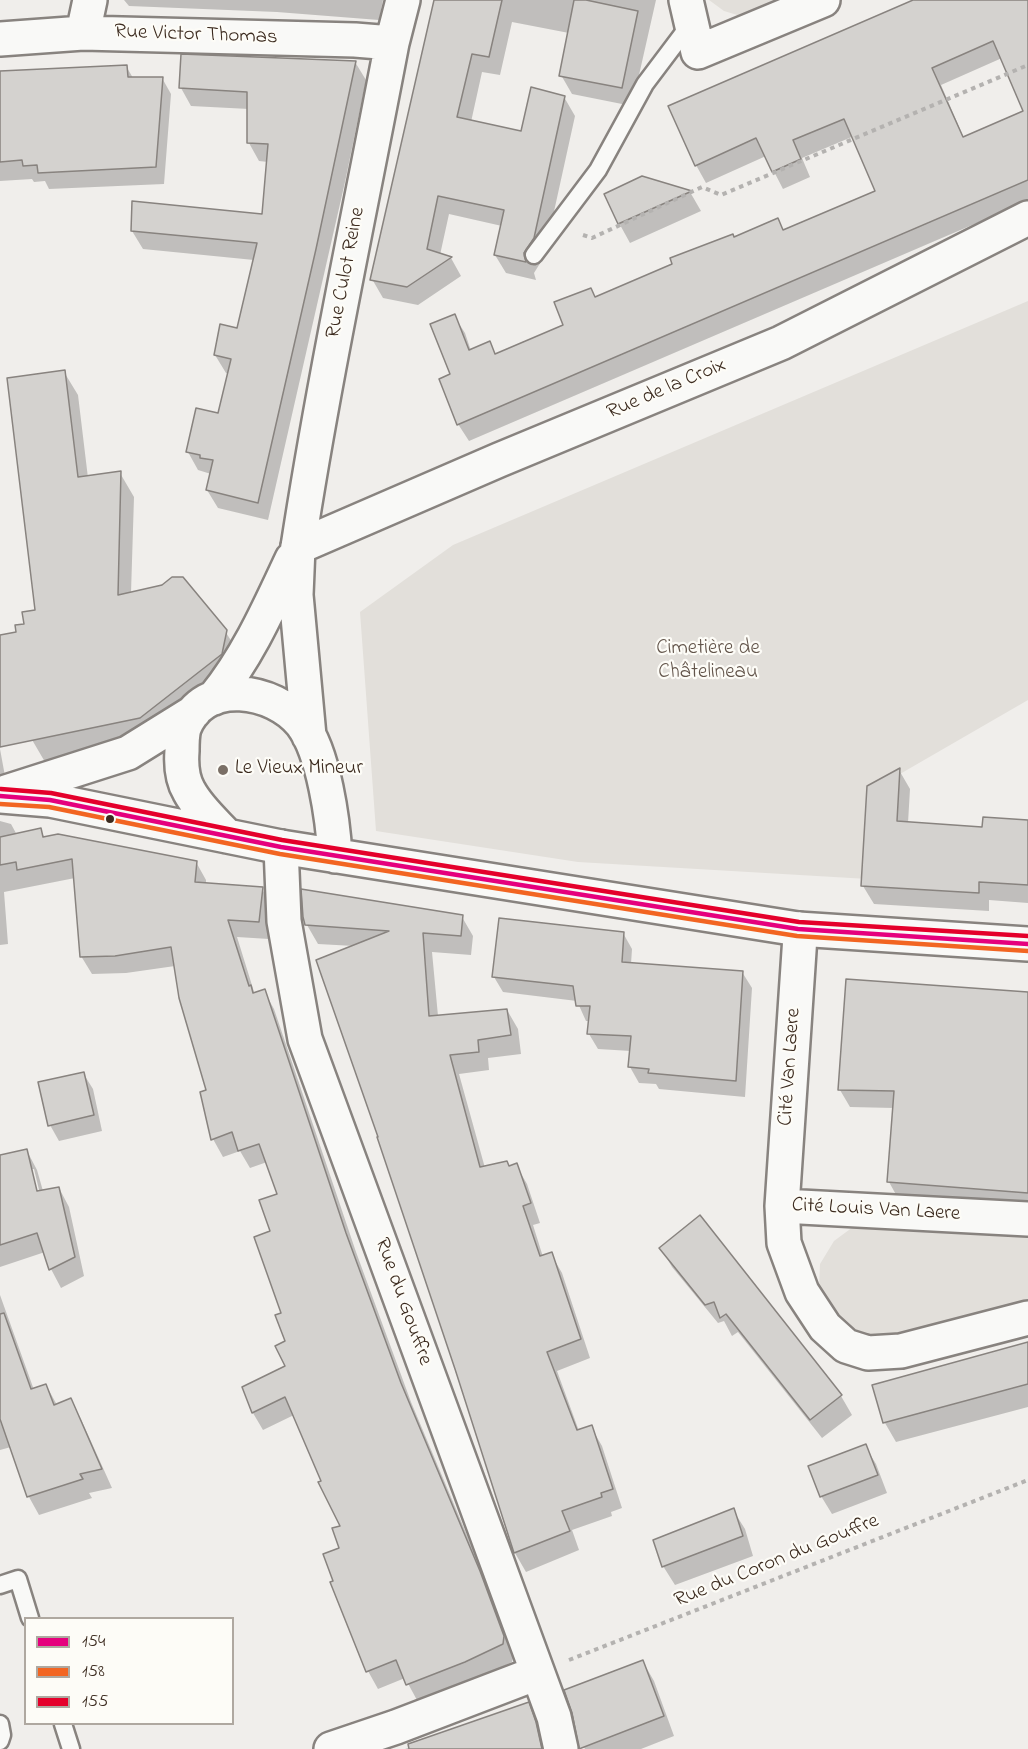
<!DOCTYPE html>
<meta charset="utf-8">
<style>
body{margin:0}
#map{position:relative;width:1028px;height:1749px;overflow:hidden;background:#f0eeeb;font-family:"Indie Flower",sans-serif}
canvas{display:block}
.legend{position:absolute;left:24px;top:1617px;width:210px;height:108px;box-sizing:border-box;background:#fdfcf7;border:2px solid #afa8a0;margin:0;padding:8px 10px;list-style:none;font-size:18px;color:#3b2a1e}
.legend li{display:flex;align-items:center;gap:12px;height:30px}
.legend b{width:30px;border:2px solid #afa8a0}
</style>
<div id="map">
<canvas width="1028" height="1749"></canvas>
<ul class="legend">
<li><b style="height:8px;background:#e5007d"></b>154</li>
<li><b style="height:8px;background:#f26522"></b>158</li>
<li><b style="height:8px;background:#e4002b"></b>155</li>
</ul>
</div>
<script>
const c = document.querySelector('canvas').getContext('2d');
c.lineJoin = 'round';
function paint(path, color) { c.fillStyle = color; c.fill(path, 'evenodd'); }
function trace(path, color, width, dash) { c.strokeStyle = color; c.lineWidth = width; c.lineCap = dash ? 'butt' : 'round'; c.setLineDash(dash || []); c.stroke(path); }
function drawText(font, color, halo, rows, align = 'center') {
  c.font = font + ' "Indie Flower",sans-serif'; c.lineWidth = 4.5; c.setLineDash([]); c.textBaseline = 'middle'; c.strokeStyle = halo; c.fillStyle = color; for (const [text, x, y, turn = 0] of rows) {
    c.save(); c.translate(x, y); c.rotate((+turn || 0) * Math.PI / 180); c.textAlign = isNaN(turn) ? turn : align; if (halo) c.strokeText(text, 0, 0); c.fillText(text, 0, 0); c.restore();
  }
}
paint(new Path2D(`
 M 709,0 L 794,0 L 744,17 L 724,11 Z
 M 1028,301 L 1028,700 L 874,789 L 868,879 L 578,862 L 376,831 L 360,612 L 453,545 Z
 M 857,1224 L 1028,1233 L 1028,1301 L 914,1333 L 857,1337 L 840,1327 L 819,1287 L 820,1264 L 834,1241 Z`), '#e2dfda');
paint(new Path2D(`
 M 124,0 L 383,0 L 379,20 L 277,12 L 129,6 Z
 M 435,0 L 656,0 L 632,106 L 572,94 L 561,75 L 569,33 L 512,22 L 500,75 L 482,72 L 471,122 L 522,133 L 564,97 L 575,116 L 544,257 L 534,273 L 536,280 L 506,273 L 495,255 L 502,226 L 449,214 L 440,255 L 451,258 L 461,276 L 418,305 L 383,298 L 372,279 Z
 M 915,0 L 1028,0 L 1028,201 L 469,441 L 458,424 L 452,375 L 454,316 L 465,333 L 471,351 L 489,343 L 496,355 L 565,326 L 595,298 L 734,239 L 783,231 L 877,192 L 854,136 L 802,158 L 810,177 L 783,189 L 766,156 L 706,183 L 696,165 L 670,107 ZM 1002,58 L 1025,112 L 964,138 L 941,85 Z
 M 355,62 L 366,80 L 345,182 L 268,520 L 218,508 L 207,490 L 211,474 L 198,470 L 188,452 L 219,415 L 229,374 L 226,373 L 215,355 L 238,329 L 254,260 L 143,249 L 132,231 L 263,216 L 268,162 L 259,161 L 249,143 L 249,109 L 191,106 L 181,88 Z
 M 126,66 L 133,78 L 162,78 L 171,94 L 164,184 L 49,189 L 45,181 L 34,182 L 32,179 L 0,181 L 0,73 Z
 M 642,178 L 690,192 L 701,211 L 630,243 L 619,223 Z
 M 64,372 L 78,395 L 88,478 L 120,473 L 134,497 L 131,593 L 225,631 L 240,655 L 154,742 L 45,762 L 31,738 L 25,625 L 37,612 Z
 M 0,749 L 7,787 L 0,787 Z
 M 899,770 L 910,789 L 908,823 L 984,828 L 1028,821 L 1028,903 L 989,900 L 989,911 L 874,904 L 863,886 Z
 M 0,821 L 11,824 L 17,835 L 40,830 L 45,838 L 196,862 L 206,880 L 206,884 L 262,889 L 272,907 L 269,939 L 237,937 L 255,995 L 264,991 L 274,1009 L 356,1252 L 411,1402 L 490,1590 L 514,1655 L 512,1662 L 476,1680 L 418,1702 L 405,1678 L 378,1689 L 368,1671 L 335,1582 L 341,1549 L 342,1526 L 294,1415 L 263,1430 L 253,1413 L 244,1387 L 287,1367 L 287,1342 L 272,1231 L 279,1195 L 267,1162 L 250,1168 L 240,1151 L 223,1157 L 213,1139 L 208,1091 L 175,966 L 126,973 L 92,974 L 81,956 L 75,878 L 4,892 L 8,944 L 0,945 Z
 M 462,917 L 473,936 L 471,955 L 432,952 L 438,1016 L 507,1010 L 518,1029 L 521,1054 L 488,1058 L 489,1070 L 459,1074 L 485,1168 L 509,1167 L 516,1165 L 527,1184 L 540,1223 L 533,1225 L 543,1257 L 551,1254 L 562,1273 L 590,1358 L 557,1371 L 579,1431 L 591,1427 L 602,1446 L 622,1508 L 611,1512 L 612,1516 L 572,1530 L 579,1550 L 526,1572 L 515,1553 L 379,1138 L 354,946 L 318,944 L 307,925 Z
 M 623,933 L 632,949 L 631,964 L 742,972 L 752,988 L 745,1097 L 659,1089 L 656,1084 L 639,1083 L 630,1067 L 631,1051 L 598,1049 L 589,1034 L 590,1021 L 586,1021 L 577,1001 L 503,992 L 494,977 Z
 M 1028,994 L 1028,1209 L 899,1200 L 889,1182 L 894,1108 L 850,1107 L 840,1090 Z
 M 83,1073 L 93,1089 L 102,1131 L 59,1141 L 50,1125 Z
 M 27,1151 L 37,1170 L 43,1191 L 59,1188 L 69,1207 L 84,1276 L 61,1288 L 51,1269 L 45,1252 L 0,1267 L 0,1157 ZM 30,1169 L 34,1169 L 41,1198 L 38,1199 Z
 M 700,1218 L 841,1396 L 852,1415 L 822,1438 L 738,1332 L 732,1336 L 724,1321 L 718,1323 L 672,1267 L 661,1248 Z
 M 0,1295 L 34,1390 L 46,1385 L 57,1405 L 71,1400 L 81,1419 L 112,1488 L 89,1493 L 92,1498 L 39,1515 L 29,1497 L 11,1447 L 0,1450 Z
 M 1028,1344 L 1028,1407 L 896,1442 L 885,1423 L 874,1386 Z
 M 865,1446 L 876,1464 L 887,1493 L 832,1514 L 821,1496 Z
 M 733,1510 L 745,1529 L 753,1556 L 675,1585 L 663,1566 Z
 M 643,1662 L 654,1681 L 674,1736 L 641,1749 L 585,1749 L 580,1740 Z
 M 528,1704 L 537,1719 L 546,1749 L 405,1749 Z`), '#0003');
const building = new Path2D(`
 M 434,0 L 502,0 L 489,57 L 472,54 L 457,117 L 521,131 L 531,87 L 565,96 L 534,238 L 524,253 L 526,262 L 494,255 L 504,210 L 438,196 L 427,249 L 452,257 L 407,287 L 370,280 Z
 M 574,0 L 586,0 L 638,11 L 622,88 L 559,76 Z
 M 913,0 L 1028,0 L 1028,180 L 457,425 L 439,379 L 450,374 L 430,324 L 455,314 L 469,350 L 490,341 L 495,354 L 563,325 L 554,302 L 591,288 L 595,297 L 672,264 L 670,258 L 733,234 L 734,237 L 778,218 L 783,230 L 875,191 L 844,119 L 793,140 L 801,159 L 772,172 L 756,138 L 695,166 L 668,106 ZM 993,41 L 1023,111 L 963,137 L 932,68 Z
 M 181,54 L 356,61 L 316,249 L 258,503 L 206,490 L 213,460 L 200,458 L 200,455 L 186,452 L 196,408 L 218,413 L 231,359 L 214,355 L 220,324 L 237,328 L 257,243 L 131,231 L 132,201 L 262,214 L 268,144 L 247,143 L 247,92 L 179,88 Z
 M 127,65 L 128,77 L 163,77 L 156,167 L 38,173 L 37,165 L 23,166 L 22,160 L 0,162 L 0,71 Z
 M 642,176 L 692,191 L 618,224 L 604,194 Z
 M 65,370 L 78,477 L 121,471 L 118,595 L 162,585 L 172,577 L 183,577 L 227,630 L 222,654 L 140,718 L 0,747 L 0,635 L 16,632 L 15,625 L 24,624 L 22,612 L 35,610 L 7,378 Z
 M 900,768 L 897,821 L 982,827 L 983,817 L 1028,820 L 1028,885 L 979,882 L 979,893 L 861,886 L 867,786 Z
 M 41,828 L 43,837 L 58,834 L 197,861 L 195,882 L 263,887 L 259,922 L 228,920 L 249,986 L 251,985 L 253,993 L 265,989 L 346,1233 L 401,1383 L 480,1571 L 504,1636 L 503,1644 L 465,1662 L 406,1685 L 396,1660 L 366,1672 L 330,1582 L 333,1581 L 323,1554 L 339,1548 L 332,1528 L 340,1526 L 318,1482 L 321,1481 L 285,1397 L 252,1413 L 242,1387 L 285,1366 L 275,1346 L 285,1341 L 275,1315 L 281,1313 L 254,1237 L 270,1231 L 259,1200 L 277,1194 L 259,1144 L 238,1151 L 232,1132 L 211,1140 L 200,1092 L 206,1090 L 179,998 L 171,947 L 115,956 L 80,957 L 72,859 L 17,870 L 16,862 L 0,865 L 0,837 Z
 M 301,889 L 463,915 L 461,936 L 423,933 L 429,1016 L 507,1009 L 511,1035 L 478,1040 L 479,1052 L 450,1055 L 480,1167 L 507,1161 L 509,1166 L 517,1163 L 531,1203 L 523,1206 L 540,1256 L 552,1252 L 581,1339 L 547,1352 L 577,1430 L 592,1425 L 613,1489 L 601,1493 L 602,1497 L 562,1511 L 570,1531 L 514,1553 L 455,1369 L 377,1137 L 378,1137 L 316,960 L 389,931 L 305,925 L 303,917 Z
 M 499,918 L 624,932 L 622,962 L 743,971 L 736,1081 L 648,1073 L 649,1069 L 628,1067 L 631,1036 L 587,1034 L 590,1006 L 576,1006 L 573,986 L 492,977 Z
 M 846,979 L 1028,992 L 1028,1193 L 887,1182 L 894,1091 L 838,1090 Z
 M 84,1072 L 94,1115 L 48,1126 L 38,1082 Z
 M 27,1149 L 37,1191 L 59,1187 L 75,1257 L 49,1270 L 37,1233 L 0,1245 L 0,1155 Z
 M 700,1215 L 842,1395 L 810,1420 L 726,1314 L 720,1318 L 714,1302 L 705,1305 L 659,1248 Z
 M 4,1313 L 31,1389 L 46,1384 L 54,1405 L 71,1398 L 102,1469 L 80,1474 L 83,1479 L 27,1497 L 0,1419 L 0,1314 Z
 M 1028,1342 L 1028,1384 L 883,1423 L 872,1385 Z
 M 866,1444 L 878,1475 L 820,1497 L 808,1466 Z
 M 734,1508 L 743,1536 L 662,1567 L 653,1540 Z
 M 643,1660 L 664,1716 L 579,1749 L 572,1713 L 564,1690 Z
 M 529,1702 L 536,1722 L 542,1749 L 409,1749 L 408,1744 Z`);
paint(building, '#d4d2cf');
trace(building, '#88837f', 1.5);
const lane = new Path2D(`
 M 534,255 L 598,170 L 645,84 L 691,23
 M 0,1585 L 18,1579 L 30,1618
 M 0,1724 L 2,1735 L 0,1741
 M 63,1724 L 71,1749`);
const street = new Path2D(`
 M 686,0 L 698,52 L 823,0
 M 83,33 L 90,0
 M 0,39 L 83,33 L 355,40 L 392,43
 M 298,547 C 324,378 360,211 392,43 L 403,0
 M 281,847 L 284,921 L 305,1039 L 554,1717 L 561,1749
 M 798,929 L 800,936 L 782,1206 L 784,1243 L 802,1292 L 825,1327 L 846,1346 L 868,1353 L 901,1351 L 1028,1318
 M 782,1206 L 1028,1219
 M 331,1749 L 396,1727 L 537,1673`);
const secondary = new Path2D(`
 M 298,547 L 499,460 L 781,343 L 1028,218
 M 298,547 L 296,595 L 309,736
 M 214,698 C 248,656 269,608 292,559
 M 6,792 L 128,753 L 194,712
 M 0,796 L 50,800 L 281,847 L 798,929 L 1028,944
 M 227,836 C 214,822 198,808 189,791 C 182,779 181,764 182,751 C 182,744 182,735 184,728 C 204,677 274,689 302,724 C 324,753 333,821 335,856`);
trace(lane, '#88837f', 21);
trace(street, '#88837f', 38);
trace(secondary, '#88837f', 38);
trace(new Path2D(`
 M 583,235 L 592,238 L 702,187 L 721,195 L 1028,65
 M 569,1660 L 1028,1480`), '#b4b2b0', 4, [4.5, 4.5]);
trace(lane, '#f9f9f7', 16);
trace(street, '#f9f9f7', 33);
trace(secondary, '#f9f9f7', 33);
trace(new Path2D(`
 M 0,796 L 50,800 L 281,847 L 798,929 L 1028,944`), '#e5007d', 4.5);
trace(new Path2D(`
 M 0,804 L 49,807 L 280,854 L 797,936 L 1028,951`), '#f26522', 4.5);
trace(new Path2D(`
 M 1,789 L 51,793 L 282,840 L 799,922 L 1028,936`), '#e4002b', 4.5);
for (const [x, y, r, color] of [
 [223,770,6,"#7a6f66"],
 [110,819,5,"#3b2a1e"]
]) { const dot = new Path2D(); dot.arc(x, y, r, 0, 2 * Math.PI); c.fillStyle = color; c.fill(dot); trace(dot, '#fdfcf7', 2); }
drawText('21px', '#3b2a1e', '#fdfcf7', [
 ["Rue Victor Thomas",196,36,2],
 ["Rue Culot Reine",347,273,-79],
 ["Rue de la Croix",667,390,-23],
 ["Cité Van Laere",791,1067,-86],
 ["Cité Louis Van Laere",876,1211,3],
 ["Rue du Gouffre",402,1302,70],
 ["Rue du Coron du Gouffre",777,1562,-22]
]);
drawText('21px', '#62544a', '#fdfcf7', [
 ["Cimetière de",708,650],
 ["Châtelineau",708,674]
]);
drawText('21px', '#3b2a1e', '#fdfcf7', [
 ["Le Vieux Mineur",235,770]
], 'left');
</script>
